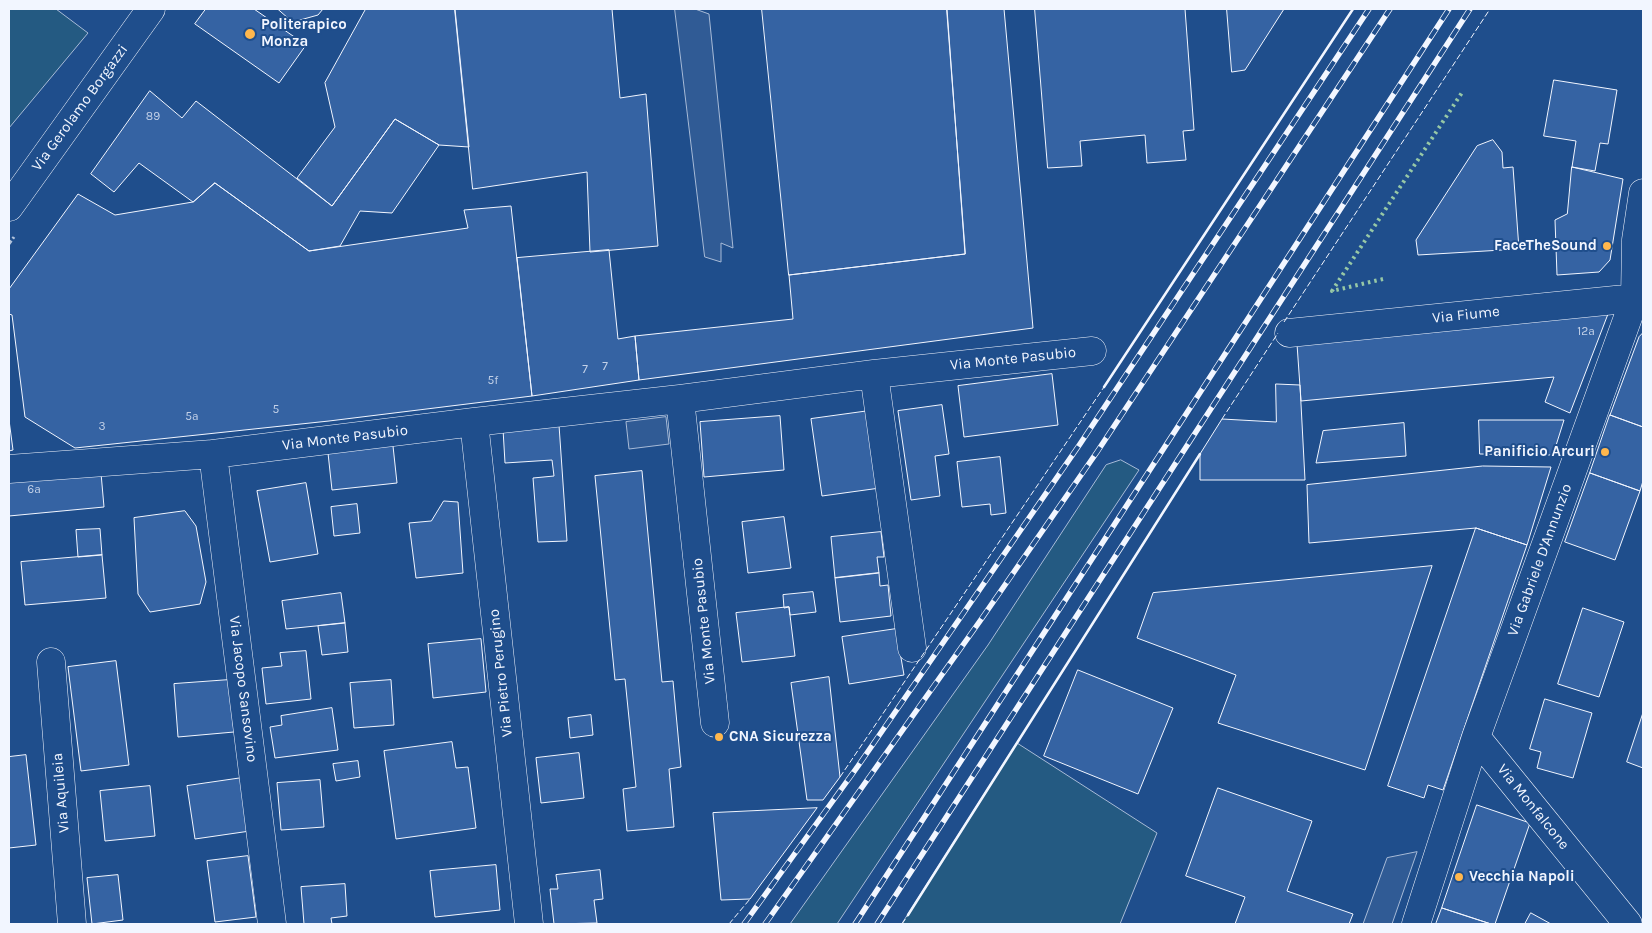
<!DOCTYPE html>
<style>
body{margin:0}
#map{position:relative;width:1652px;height:933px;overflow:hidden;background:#1f4e8c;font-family:Karla,sans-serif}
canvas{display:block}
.frame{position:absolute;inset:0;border:10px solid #f2f6ff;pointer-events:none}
</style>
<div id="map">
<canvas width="1652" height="933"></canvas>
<div class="frame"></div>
</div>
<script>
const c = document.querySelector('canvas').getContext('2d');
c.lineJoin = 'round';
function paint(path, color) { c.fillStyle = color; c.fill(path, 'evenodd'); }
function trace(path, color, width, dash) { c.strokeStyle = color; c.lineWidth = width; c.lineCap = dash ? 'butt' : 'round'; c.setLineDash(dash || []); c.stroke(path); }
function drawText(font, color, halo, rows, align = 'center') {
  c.font = font + ' Karla,sans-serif'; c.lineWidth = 4; c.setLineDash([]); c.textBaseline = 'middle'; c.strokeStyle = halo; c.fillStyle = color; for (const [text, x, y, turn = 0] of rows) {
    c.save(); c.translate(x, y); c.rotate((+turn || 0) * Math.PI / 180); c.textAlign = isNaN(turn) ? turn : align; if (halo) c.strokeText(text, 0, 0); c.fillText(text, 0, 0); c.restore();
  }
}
const green = new Path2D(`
 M 9,9 L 56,9 L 88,33 L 9,128 Z
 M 1121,460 L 1139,470 L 837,924 L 790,924 L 988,645 L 1106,465 Z
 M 1017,743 L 1157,833 L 1120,924 L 902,924 Z`);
paint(green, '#245a82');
trace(green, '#a8bbd7', 1);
const parking = new Path2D(`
 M 675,9 L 695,9 L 709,14 L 733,248 L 721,243 L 721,262 L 705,257 Z
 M 666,417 L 669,444 L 629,449 L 626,422 Z
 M 1417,852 L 1392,924 L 1363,924 L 1387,858 Z`);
paint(parking, '#305b95');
trace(parking, '#a8bbd7', 1);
const building = new Path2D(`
 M 206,9 L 254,9 L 306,45 L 279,83 L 195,24 Z
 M 278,9 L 323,9 L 318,15 L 293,22 Z
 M 366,9 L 455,9 L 469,147 L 439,145 L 395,119 L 332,206 L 297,178 L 335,127 L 325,83 Z
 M 455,9 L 612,9 L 620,98 L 646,94 L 658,246 L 590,252 L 587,172 L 473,189 Z
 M 762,9 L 947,9 L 965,254 L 789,275 Z
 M 947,9 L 1004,9 L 1033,328 L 639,380 L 635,336 L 793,319 L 789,275 L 965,254 Z
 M 1035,9 L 1185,9 L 1194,130 L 1183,131 L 1186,160 L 1147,163 L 1145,135 L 1080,141 L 1082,166 L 1048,168 Z
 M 1227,9 L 1284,9 L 1245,70 L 1232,72 Z
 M 1554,80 L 1617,90 L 1608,144 L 1600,143 L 1595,171 L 1572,167 L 1576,141 L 1544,136 Z
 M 150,91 L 182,118 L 196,101 L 332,206 L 395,119 L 439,145 L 392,213 L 360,211 L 340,246 L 309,251 L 215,183 L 193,202 L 139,163 L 114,192 L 91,174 Z
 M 1493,140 L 1502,152 L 1503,168 L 1513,167 L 1519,249 L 1418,255 L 1416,240 L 1477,146 Z
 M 1572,167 L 1623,179 L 1610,260 L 1599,272 L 1557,275 L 1555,220 L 1567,214 Z
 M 215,183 L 309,251 L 468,228 L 464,210 L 511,206 L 532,396 L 329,421 L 75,448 L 25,417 L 12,315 L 9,314 L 9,289 L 78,194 L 115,215 L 193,202 Z
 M 609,250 L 618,339 L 635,336 L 639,380 L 532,396 L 517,258 Z
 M 1608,314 L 1570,413 L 1545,402 L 1554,377 L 1301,401 L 1297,344 Z
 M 1643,333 L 1643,427 L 1610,415 L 1639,337 Z
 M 1052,374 L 1058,425 L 964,437 L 958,386 Z
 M 1276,384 L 1300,385 L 1305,480 L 1200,480 L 1200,454 L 1222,419 L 1276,422 Z
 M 942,405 L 949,454 L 935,456 L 940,496 L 911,500 L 898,411 Z
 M 869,411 L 880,488 L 822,496 L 811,419 Z
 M 1610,415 L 1643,427 L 1643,481 L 1640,491 L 1590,473 Z
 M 780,416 L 784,470 L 704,477 L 700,422 Z
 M 9,420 L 13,450 L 9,451 Z
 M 1479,420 L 1564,420 L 1553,455 L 1480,454 Z
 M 1404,423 L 1406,456 L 1316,463 L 1323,431 Z
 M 559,425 L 567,541 L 538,542 L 533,478 L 554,476 L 552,460 L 505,463 L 503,429 Z
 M 393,446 L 397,483 L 332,490 L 328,453 Z
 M 1000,457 L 1006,513 L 991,515 L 990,504 L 962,507 L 957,462 Z
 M 1483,466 L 1551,467 L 1527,545 L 1476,528 L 1309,543 L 1307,485 Z
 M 642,471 L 662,682 L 673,681 L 681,767 L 669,769 L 674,827 L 627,831 L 623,789 L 636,787 L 625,679 L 615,680 L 595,476 Z
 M 101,473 L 104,507 L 9,516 L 9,482 Z
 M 1590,473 L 1640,491 L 1615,560 L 1565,542 Z
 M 306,483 L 318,554 L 270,562 L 257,491 Z
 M 444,501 L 458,502 L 463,573 L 416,578 L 409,523 L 431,521 Z
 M 357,504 L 360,533 L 334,536 L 331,507 Z
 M 185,511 L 196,526 L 206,582 L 200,604 L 150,612 L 138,594 L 134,518 Z
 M 784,517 L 791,568 L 748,573 L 742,522 Z
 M 1476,528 L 1527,545 L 1443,790 L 1428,785 L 1424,798 L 1388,786 Z
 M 100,529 L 102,555 L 78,557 L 76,530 Z
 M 881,532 L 884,557 L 877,557 L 879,573 L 835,578 L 831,537 Z
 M 102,555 L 106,598 L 25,605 L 21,562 Z
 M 1432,566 L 1365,770 L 1218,723 L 1236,675 L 1137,638 L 1153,593 Z
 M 879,573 L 880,586 L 888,585 L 891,616 L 840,622 L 835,578 Z
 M 813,592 L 816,612 L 790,615 L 789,607 L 784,608 L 783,595 Z
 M 341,593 L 345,623 L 286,629 L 282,601 Z
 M 789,607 L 795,656 L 742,662 L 736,613 Z
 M 1583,608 L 1624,622 L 1599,697 L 1558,684 Z
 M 345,623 L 348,652 L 322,655 L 318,626 Z
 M 896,629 L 904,675 L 849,684 L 842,637 Z
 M 481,639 L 486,692 L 433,698 L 428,644 Z
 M 306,651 L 311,699 L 266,704 L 262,668 L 282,666 L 280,653 Z
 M 116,661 L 129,765 L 81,771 L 68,667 Z
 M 1078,670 L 1173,708 L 1138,794 L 1044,756 Z
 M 829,677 L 840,777 L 823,800 L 807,800 L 791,683 Z
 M 229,680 L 234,732 L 178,737 L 174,684 Z
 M 391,680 L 394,725 L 354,728 L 350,683 Z
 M 1545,699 L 1592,713 L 1573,778 L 1537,768 L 1541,752 L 1530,749 Z
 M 332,708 L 338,750 L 275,758 L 270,727 L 282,725 L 281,716 Z
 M 1643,713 L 1643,768 L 1627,762 Z
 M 591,715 L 593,735 L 570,738 L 568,718 Z
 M 452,742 L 456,768 L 468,767 L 476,828 L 396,839 L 384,751 Z
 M 579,753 L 584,798 L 541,803 L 536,758 Z
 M 26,755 L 36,845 L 9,848 L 9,757 Z
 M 358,761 L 360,777 L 336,781 L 333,764 Z
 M 242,778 L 250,831 L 195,839 L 187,786 Z
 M 320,780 L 324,827 L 281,830 L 277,783 Z
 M 150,786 L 155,836 L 105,841 L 100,791 Z
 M 1218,788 L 1312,821 L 1287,891 L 1353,914 L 1349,924 L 1235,924 L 1245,897 L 1186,876 Z
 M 1477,805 L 1530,823 L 1495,924 L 1491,924 L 1442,908 Z
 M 817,808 L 750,899 L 721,900 L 713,813 Z
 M 248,856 L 256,917 L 215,922 L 207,861 Z
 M 496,865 L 500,910 L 435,917 L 430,871 Z
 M 600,870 L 603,899 L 594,900 L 597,923 L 554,924 L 550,889 L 558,889 L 556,875 Z
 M 118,875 L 123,920 L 92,924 L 87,878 Z
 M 345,884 L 347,916 L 331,918 L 332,924 L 304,924 L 301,887 Z
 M 1442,908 L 1491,924 L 1436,924 Z
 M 1531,913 L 1551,924 L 1525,924 Z`);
paint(building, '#3563a3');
trace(building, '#f2f6ff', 1);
const minor = new Path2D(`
 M 1289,333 L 1635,298 L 1643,299
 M 874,374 L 912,648
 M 680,399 L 715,723
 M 474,422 L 529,924
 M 213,454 L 272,924
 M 9,469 L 213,454 L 474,422 L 680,399 L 874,374 L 1092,351
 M 51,662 L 72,924
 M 1476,737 L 1628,924
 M 1416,924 L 1476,737 L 1635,298 L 1636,240 L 1643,193`);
const secondary = new Path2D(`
 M 9,207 L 151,9`);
trace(minor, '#f2f6ff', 29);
trace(secondary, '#f2f6ff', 29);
trace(new Path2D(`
 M 9,244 L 14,237`), '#b3c4dc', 3, [4, 2.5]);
trace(minor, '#1f4e8c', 28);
trace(secondary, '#1f4e8c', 28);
const rail = new Path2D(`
 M 744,924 L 858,766 L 1080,444 L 1369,9
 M 765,924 L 980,621 L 1097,452 L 1390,9
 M 855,924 L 1449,9
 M 877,924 L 1470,9`);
trace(rail, '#f2f6ff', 5.5);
trace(rail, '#1f4e8c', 4, [11]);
trace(new Path2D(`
 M 1383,279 L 1332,291 L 1463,91`), '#97c8a6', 4, [2.5, 4]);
trace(new Path2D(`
 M 1284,322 L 1490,9
 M 1222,419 L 1278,333
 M 840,777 L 1104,387
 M 729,924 L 750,899
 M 902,924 L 908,915`), '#f2f6ff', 1, [6, 2.5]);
trace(new Path2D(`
 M 1104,387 L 1353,9
 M 908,915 L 1200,454`), '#f2f6ff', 2.5);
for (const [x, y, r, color] of [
 [250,34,6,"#ffb74d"],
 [1607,246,5,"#ffb74d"],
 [1605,452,5,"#ffb74d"],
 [719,737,5,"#ffb74d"],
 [1459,877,5,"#ffb74d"]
]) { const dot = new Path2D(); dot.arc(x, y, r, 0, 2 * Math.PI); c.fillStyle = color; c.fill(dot); trace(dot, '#1f4e8c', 2); }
drawText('12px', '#c3d1e8', null, [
 ["89",153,117],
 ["12a",1586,332],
 ["7",605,367],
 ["7",585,370],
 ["5f",493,381],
 ["5",276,410],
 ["5a",192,417],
 ["3",102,427],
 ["6a",34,490]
]);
drawText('bold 15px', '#f2f6ff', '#1f4e8c', [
 ["Politerapico",261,25],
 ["Monza",261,42],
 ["FaceTheSound",1597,246,"right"],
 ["Panificio Arcuri",1595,452,"right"],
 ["CNA Sicurezza",729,737],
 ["Vecchia Napoli",1469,877]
], 'left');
drawText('15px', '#f2f6ff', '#1f4e8c', [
 ["Via Gerolamo Borgazzi",80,108,-54],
 ["Via Fiume",1466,315,-6],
 ["Via Monte Pasubio",1013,359,-6],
 ["Via Monte Pasubio",345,438,-7],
 ["Via Gabriele D'Annunzio",1540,560,-70],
 ["Via Monte Pasubio",704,621,-96],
 ["Via Pietro Perugino",501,673,-96],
 ["Via Jacopo Sansovino",243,689,83],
 ["Via Aquileia",61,793,-95],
 ["Via Monfalcone",1533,807,51]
]);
</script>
